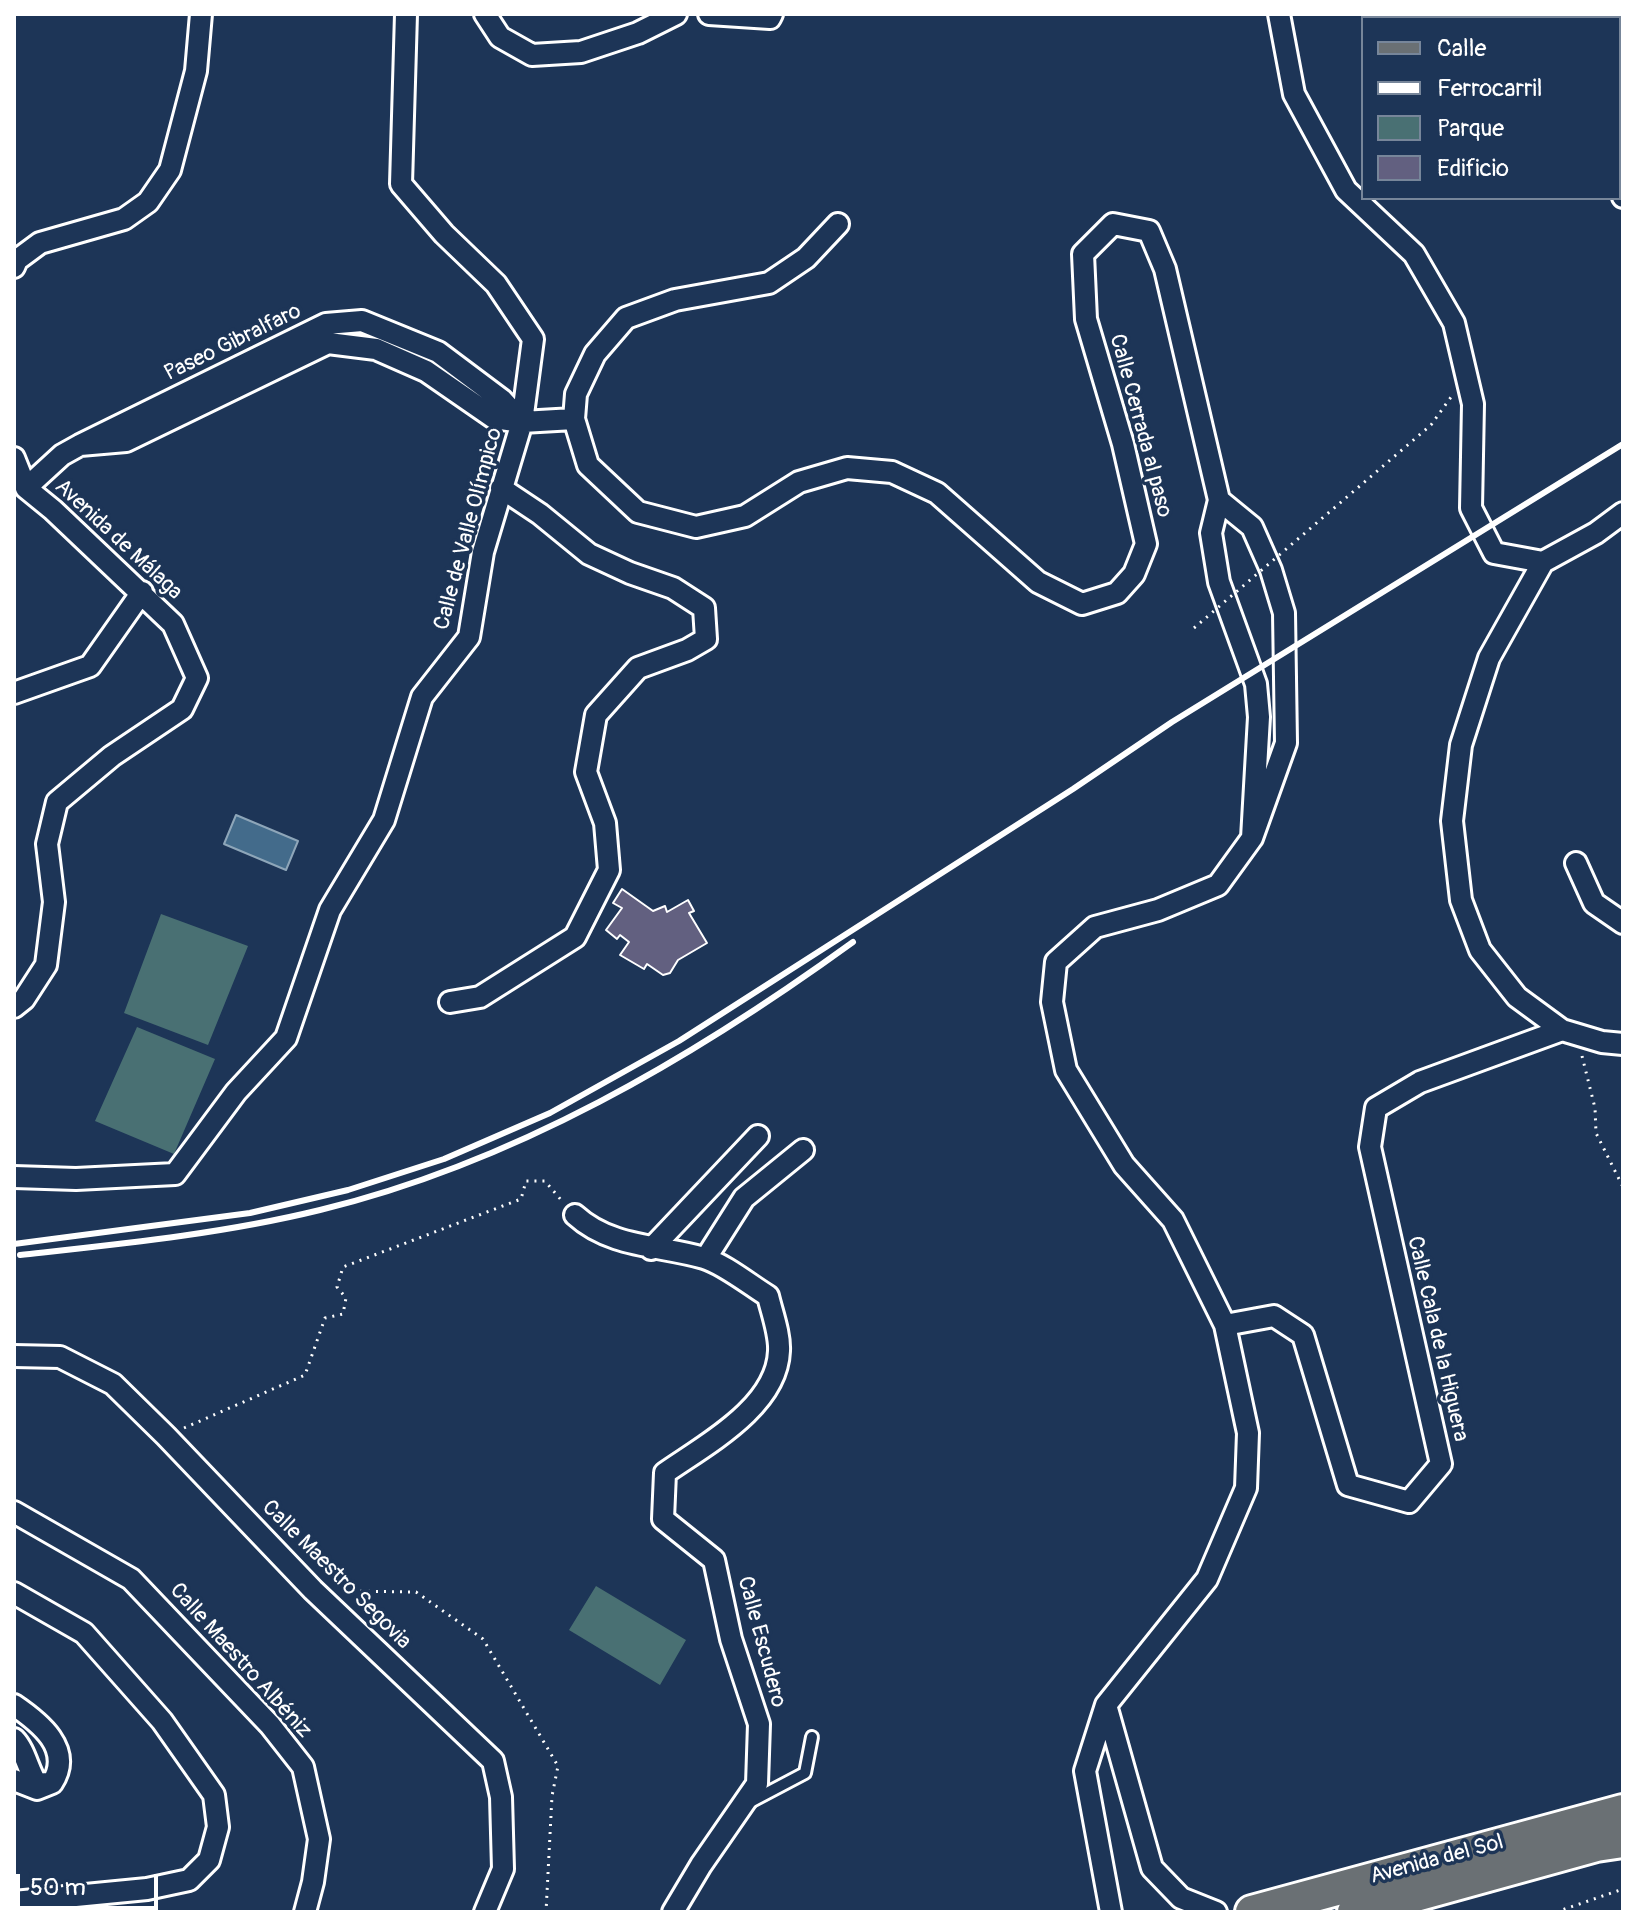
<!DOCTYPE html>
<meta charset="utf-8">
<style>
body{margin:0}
#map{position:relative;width:1637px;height:1926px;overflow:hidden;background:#1d3557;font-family:Pangolin,sans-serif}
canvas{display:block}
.frame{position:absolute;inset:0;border:16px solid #fff;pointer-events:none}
.legend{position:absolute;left:1361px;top:16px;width:260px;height:184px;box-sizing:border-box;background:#1d3557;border:2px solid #77869a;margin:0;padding:10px 14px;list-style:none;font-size:24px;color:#fff}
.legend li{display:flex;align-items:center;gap:16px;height:40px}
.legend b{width:40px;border:2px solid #77869a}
.scale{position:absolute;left:16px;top:1874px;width:142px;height:36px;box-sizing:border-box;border:4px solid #fff;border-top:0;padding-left:10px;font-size:24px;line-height:28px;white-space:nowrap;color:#fff;-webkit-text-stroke:6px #1d3557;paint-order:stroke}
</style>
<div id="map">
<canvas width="1637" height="1926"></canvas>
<div class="frame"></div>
<ul class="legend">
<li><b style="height:10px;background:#6a7074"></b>Calle</li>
<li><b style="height:10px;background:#fff"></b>Ferrocarril</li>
<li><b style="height:22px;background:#497073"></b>Parque</li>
<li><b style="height:22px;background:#626080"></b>Edificio</li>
</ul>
<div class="scale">50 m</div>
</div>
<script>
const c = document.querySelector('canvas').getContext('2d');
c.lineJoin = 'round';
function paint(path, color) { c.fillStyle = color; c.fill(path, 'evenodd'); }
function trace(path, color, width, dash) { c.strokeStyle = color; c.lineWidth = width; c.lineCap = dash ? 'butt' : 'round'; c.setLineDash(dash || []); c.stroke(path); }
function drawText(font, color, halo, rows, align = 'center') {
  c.font = font + ' Pangolin,sans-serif'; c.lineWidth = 7; c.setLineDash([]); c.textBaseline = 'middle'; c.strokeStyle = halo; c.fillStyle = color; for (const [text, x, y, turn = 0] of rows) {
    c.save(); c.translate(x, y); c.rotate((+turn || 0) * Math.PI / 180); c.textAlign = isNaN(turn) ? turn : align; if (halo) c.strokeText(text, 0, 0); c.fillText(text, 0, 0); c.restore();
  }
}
paint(new Path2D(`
 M 161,914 L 248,946 L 208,1045 L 124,1013 Z
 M 137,1027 L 215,1059 L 174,1154 L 95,1121 Z
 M 596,1586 L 686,1640 L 660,1685 L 569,1630 Z`), '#497073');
const water = new Path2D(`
 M 236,815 L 298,841 L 286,870 L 224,844 Z`);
paint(water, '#436b8b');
trace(water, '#8ea6b9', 2);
const building = new Path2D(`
 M 622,889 L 653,911 L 665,906 L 667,912 L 688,900 L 694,911 L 689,913 L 707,943 L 678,960 L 670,973 L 663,975 L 647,964 L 644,969 L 620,955 L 629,942 L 620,935 L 617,939 L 606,930 L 622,908 L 613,903 Z`);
paint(building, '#626080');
trace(building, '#fff', 2);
const service = new Path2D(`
 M 750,1802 L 805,1773 L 812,1737`);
const minor = new Path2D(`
 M 485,14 L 500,37 L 532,55 L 581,52 L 638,33 L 676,14
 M 709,14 L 770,18 L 772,14
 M 1279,14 L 1294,94 L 1346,190 L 1414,254 L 1454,323 L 1473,404 L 1471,508 L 1494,553 L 1543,562
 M 1623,184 L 1623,197
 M 838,224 L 806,258 L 769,283 L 675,300 L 626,318 L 595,354 L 576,394 L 574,419 L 588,465 L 638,512 L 696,527 L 745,516 L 799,482 L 847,468 L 892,472 L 937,493 L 1038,582 L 1082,604 L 1117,593 L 1134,574 L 1146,544 L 1123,444 L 1086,319 L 1083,254 L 1113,224 L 1149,231 L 1165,269 L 1219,500 L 1211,533 L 1219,582 L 1256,684 L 1259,717 L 1252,838
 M 14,267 L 17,260 L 40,243 L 124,219 L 148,202 L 170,170 L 196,71 L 201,14
 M 522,422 L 574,419
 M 14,458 L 26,488 L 53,510 L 173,624 L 197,678 L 182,709 L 112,756 L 57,802 L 47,844 L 54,902 L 46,965 L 24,999 L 14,1007
 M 26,488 L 62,455 L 80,445 L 326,324 L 362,321 L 438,352 L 502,400 L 522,422 L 494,418 L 426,371 L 376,349 L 328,343 L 126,441 L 80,445
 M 1543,562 L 1489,658 L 1461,745 L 1452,821 L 1461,900 L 1480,950 L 1517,997 L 1562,1030 L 1602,1042 L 1623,1044
 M 1543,562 L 1596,533 L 1623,513
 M 14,693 L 90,666 L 142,592
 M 1576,863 L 1594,903 L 1623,923
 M 450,1002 L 480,997 L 575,937 L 609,870 L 605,823 L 586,772 L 596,715 L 638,668 L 687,650 L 706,639 L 704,608 L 673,588 L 630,573 L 589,554 L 540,514 L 501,488
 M 14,1177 L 76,1179 L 175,1174 L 236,1092 L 286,1038 L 330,910 L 384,820 L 422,697 L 469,637 L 483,552 L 522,422 L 533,339 L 496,284 L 444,234 L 401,184 L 406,14
 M 575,1215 C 611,1248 660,1245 704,1258 C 724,1264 750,1285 768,1296 C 772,1313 780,1334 779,1351 C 777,1407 705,1445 665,1473 L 663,1519 L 714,1560 L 731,1639 L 759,1724 L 757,1784 L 701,1865 L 673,1912
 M 651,1249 L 758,1136
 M 706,1258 L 744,1198 L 803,1150
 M 1225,1325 L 1274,1316 L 1303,1335 L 1348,1485 L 1409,1502 L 1441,1464 L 1370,1147 L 1376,1108 L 1420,1082 L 1562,1030
 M 14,1356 L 60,1357 L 113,1384 L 166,1436 L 313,1590 L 493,1761 L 501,1797 L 503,1869 L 485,1912
 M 14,1512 L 131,1579 L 270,1725 L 303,1767 L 319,1839 L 313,1882 L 305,1912
 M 14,1593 L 84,1633 L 162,1721 L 214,1795 L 218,1827 L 209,1860 L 189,1880 L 147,1889 L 14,1902
 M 14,1705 C 39,1722 74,1749 52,1783 L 37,1789 L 14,1780
 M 1106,1705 L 1152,1868 L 1181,1898 L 1216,1912
 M 14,1739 C 25,1750 28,1770 37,1784 L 48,1783
 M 1111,1912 L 1085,1771 L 1106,1705 L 1207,1579 L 1246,1488 L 1248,1433 L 1225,1325 L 1173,1220 L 1124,1165 L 1066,1070 L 1052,1002 L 1056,962 L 1095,927 L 1158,910 L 1218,885 L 1252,838 L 1286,743 L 1284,613 L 1271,570 L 1252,527 L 1219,500`);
const primary = new Path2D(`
 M 1252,1912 L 1623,1811
 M 1354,1912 L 1596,1845 L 1623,1841`);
trace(service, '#fff', 16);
trace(minor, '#fff', 26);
trace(primary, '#fff', 38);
trace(new Path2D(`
 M 1582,1056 L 1595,1108 L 1596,1133 L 1623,1187
 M 184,1428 L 305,1375 L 325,1318 L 343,1314 L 346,1298 L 337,1287 L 343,1267 L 521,1199 L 526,1181 L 545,1181 L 562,1201
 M 344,1591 L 416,1592 L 483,1639 L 558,1766 L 552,1796 L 546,1912
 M 1556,1912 L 1623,1889`), '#fff', 3, [2, 6]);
trace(service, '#1d3557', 10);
trace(minor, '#1d3557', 20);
trace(primary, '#6a7074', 32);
trace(new Path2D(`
 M 14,1244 L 250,1213 L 348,1190 L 444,1159 L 550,1113 L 679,1041 L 1073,789 L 1172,722 L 1623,444
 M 20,1255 C 120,1244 222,1234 320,1210 C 514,1163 693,1058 853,942`), '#fff', 6);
trace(new Path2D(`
 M 1194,628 L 1431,425 L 1451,397`), '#fff', 3, [2, 6]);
drawText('22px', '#fff', '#1d3557', [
 ["Paseo Gibralfaro",233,343,-26],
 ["Calle Cerrada al paso",1140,426,75],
 ["Calle de Valle Olímpico",469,529,-75],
 ["Avenida de Málaga",118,540,43],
 ["Calle Cala de la Higuera",1437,1339,77],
 ["Calle Maestro Segovia",336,1575,45],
 ["Calle Escudero",761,1642,75],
 ["Calle Maestro Albéniz",240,1661,48],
 ["Avenida del Sol",1437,1860,-15]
]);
</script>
